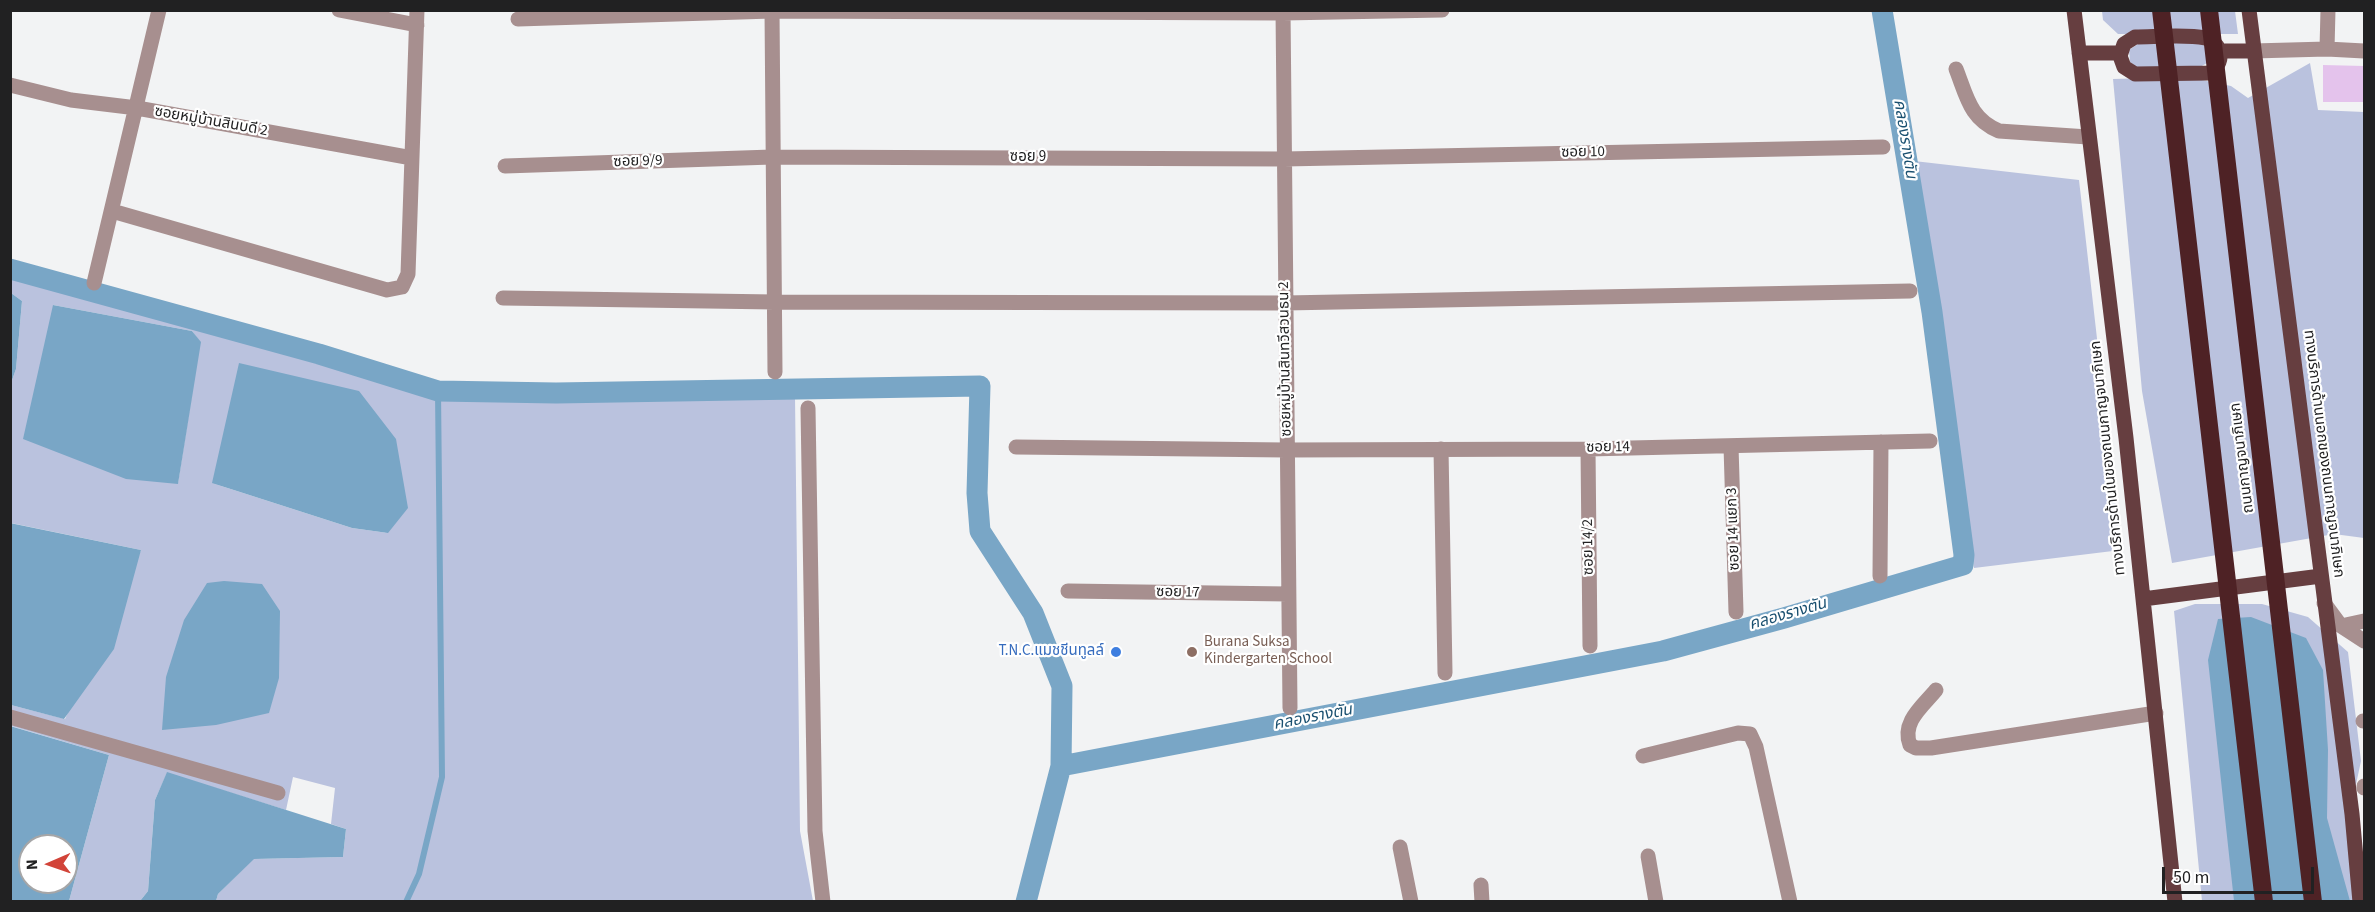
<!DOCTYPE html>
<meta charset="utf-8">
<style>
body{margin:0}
#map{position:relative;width:2375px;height:912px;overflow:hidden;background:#f2f3f4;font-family:"Source Sans 3",sans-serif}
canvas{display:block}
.frame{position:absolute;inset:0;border:12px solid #212122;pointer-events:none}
.north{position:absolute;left:18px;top:834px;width:60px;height:60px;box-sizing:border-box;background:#fff;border:2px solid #a6a6a7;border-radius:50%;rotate:268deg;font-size:16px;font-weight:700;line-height:24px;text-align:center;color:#212122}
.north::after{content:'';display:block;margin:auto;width:21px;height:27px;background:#d24439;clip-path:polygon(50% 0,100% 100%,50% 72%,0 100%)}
.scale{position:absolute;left:2162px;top:867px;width:152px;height:27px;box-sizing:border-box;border:3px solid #212122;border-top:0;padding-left:8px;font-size:18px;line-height:21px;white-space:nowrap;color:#212122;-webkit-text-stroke:4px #fff;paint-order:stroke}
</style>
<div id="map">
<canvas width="2375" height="912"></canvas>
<div class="frame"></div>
<div class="north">N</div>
<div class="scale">50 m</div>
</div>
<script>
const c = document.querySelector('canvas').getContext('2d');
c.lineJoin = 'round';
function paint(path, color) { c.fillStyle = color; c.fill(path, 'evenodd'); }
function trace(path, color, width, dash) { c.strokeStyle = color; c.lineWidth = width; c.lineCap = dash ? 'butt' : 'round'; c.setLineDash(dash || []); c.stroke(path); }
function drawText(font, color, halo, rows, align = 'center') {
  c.font = font + ' "Source Sans 3","Noto Sans Thai",sans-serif'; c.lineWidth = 4.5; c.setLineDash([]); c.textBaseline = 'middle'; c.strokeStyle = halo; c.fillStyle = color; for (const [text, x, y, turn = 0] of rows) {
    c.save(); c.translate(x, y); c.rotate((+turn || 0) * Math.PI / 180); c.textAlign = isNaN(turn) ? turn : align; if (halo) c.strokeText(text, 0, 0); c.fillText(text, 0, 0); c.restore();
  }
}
paint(new Path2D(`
 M 2102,11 L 2235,11 L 2238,34 L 2118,34 L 2103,20 Z
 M 2200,42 L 2210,51 L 2207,63 L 2200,67 L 2139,69 L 2130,62 L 2129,50 L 2138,44 Z
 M 2310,63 L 2318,110 L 2364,112 L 2364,538 L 2334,534 L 2172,563 L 2142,391 L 2113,79 L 2187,77 L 2231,86 L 2248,98 Z
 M 1914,161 L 2079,180 L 2121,550 L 1974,568 L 1935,290 Z
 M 10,261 L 435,381 L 451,383 L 451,401 L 795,396 L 800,831 L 813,901 L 216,901 L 218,894 L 253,859 L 343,857 L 346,829 L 331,824 L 335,788 L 293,777 L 286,810 L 167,773 L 155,800 L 148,891 L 140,901 L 69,901 L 109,755 L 11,726 L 11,705 L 65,719 L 141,550 L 11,523 L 11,383 L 16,369 L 22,301 L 11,293 ZM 53,305 L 192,331 L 200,342 L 178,483 ZM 212,483 L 388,533 L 352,528 Z
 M 2195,604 L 2262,604 L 2308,617 L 2348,652 L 2361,761 L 2355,789 L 2364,901 L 2202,901 L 2174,611 Z`), '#bac2de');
paint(new Path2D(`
 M 11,293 L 22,301 L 16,369 L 11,383 Z
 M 53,305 L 192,331 L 201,342 L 178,484 L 126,479 L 23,439 Z
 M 239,363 L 359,391 L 396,439 L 408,508 L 388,533 L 352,528 L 212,483 Z
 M 10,523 L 141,550 L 114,649 L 64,719 L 11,705 Z
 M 224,581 L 262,584 L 280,611 L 279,678 L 269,713 L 216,725 L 162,730 L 166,677 L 184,620 L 207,583 Z
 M 2251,617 L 2306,638 L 2323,670 L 2328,750 L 2327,818 L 2350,901 L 2234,901 L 2208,660 L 2218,619 Z
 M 10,726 L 109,755 L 69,901 L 11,901 ZM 30,846 L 66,846 L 66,882 L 30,882 Z
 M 167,772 L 346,829 L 343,857 L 254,859 L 218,894 L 216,901 L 140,901 L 148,891 L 155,800 Z`), '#79a6c6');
trace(new Path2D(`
 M 406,902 L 419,874 L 442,777 L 438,391`), '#79a6c6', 6);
trace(new Path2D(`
 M 10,269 L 319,354 L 438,391 L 556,393 L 980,386 L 977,493 L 980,531 L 1033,613 L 1062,686 L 1061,766 L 1026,902
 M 1061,766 L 1663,651 L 1784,618 L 1963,565 L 1964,555 L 1932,312 L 1882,10`), '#79a6c6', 21);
paint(new Path2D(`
 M 2323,65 L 2364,66 L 2364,102 L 2323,102 Z`), '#e4c3ec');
trace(new Path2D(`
 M 339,10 L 417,25
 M 772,10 L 775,372
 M 1283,10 L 1290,708
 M 518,19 L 772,11 L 1283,13 L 1442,10
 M 2327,49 L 2328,10
 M 2253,51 L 2327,49 L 2364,51
 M 1956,69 C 1967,97 1970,119 1999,131 L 2088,137
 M 10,85 L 71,100 L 137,108 L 412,158
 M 505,166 L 772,157 L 1284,159 L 1883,147
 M 112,211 L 387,290 L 402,287 L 408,274 L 417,10
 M 94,283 L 159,10
 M 503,298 L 775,302 L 1285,303 L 1910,291
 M 808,408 L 815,831 L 823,902
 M 1731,446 L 1736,612
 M 1016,447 L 1286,450 L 1588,449 L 1930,441
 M 1441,449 L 1445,673
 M 1588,449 L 1590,646
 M 1880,576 L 1881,442
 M 1068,591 L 1288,594
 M 2324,603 L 2341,626 L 2364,641
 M 2341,626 L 2364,621
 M 1936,690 C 1923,706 1901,722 1910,745 L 1916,748 L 1931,748 L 2156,713
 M 10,717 L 278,793
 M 2363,721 L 2364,721
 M 1643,756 L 1738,733 L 1750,734 L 1756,747 L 1790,902
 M 2364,786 L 2364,788
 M 1400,847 L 1411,902
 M 1648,856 L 1656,902
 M 1481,885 L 1482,902`), '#a78f8f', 15);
trace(new Path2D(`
 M 2074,10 L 2126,438 L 2175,902
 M 2249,10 L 2352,814 L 2360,902
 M 2135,37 C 2154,37 2187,34 2205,38 C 2212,39 2219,46 2220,54 C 2221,62 2216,69 2209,73 L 2135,74 L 2124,67 L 2120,56 L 2124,44 Z
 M 2219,51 L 2253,51
 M 2079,53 L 2120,53
 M 2143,599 L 2321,576`), '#663e40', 15);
trace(new Path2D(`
 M 2161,10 L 2264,902
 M 2209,10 L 2313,902`), '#4e2225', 18);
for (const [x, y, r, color] of [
 [1116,652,6,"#3f7fe0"],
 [1192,652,6,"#8d6e63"]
]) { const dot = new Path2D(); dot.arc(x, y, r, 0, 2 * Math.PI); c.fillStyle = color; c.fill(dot); trace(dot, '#fff', 2); }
drawText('15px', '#212122', '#fff', [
 ["ซอยหมู่บ้านสินบดี 2",211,122,10],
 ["ซอย 10",1583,153,-1],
 ["ซอย 9",1028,158],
 ["ซอย 9/9",638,162,-2],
 ["ซอยหมู่บ้านสินทวีสวนธน 2",1286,359,-91],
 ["ซอย 14",1608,448,-1],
 ["ทางบริการด้านนอกของถนนกาญจนาภิเษก",2323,454,83],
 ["ทางบริการด้านในของถนนกาญจนาภิเษก",2109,458,-96],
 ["ถนนกาญจนาภิเษก",2243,458,-97],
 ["ซอย 14 แยก 3",1734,529,-92],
 ["ซอย 14/2",1589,547,-91],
 ["ซอย 17",1178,593,1]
]);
drawText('15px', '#785e54', '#fff', [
 ["Burana Suksa",1204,643],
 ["Kindergarten School",1204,660]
], 'left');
drawText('15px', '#366cbe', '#fff', [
 ["T.N.C.แมชชีนทูลล์",1104,652]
], 'right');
drawText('italic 16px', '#1a5070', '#fff', [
 ["คลองรางตัน",1904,139,81],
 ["คลองรางตัน",1788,615,-16],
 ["คลองรางตัน",1313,718,-11]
]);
</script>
